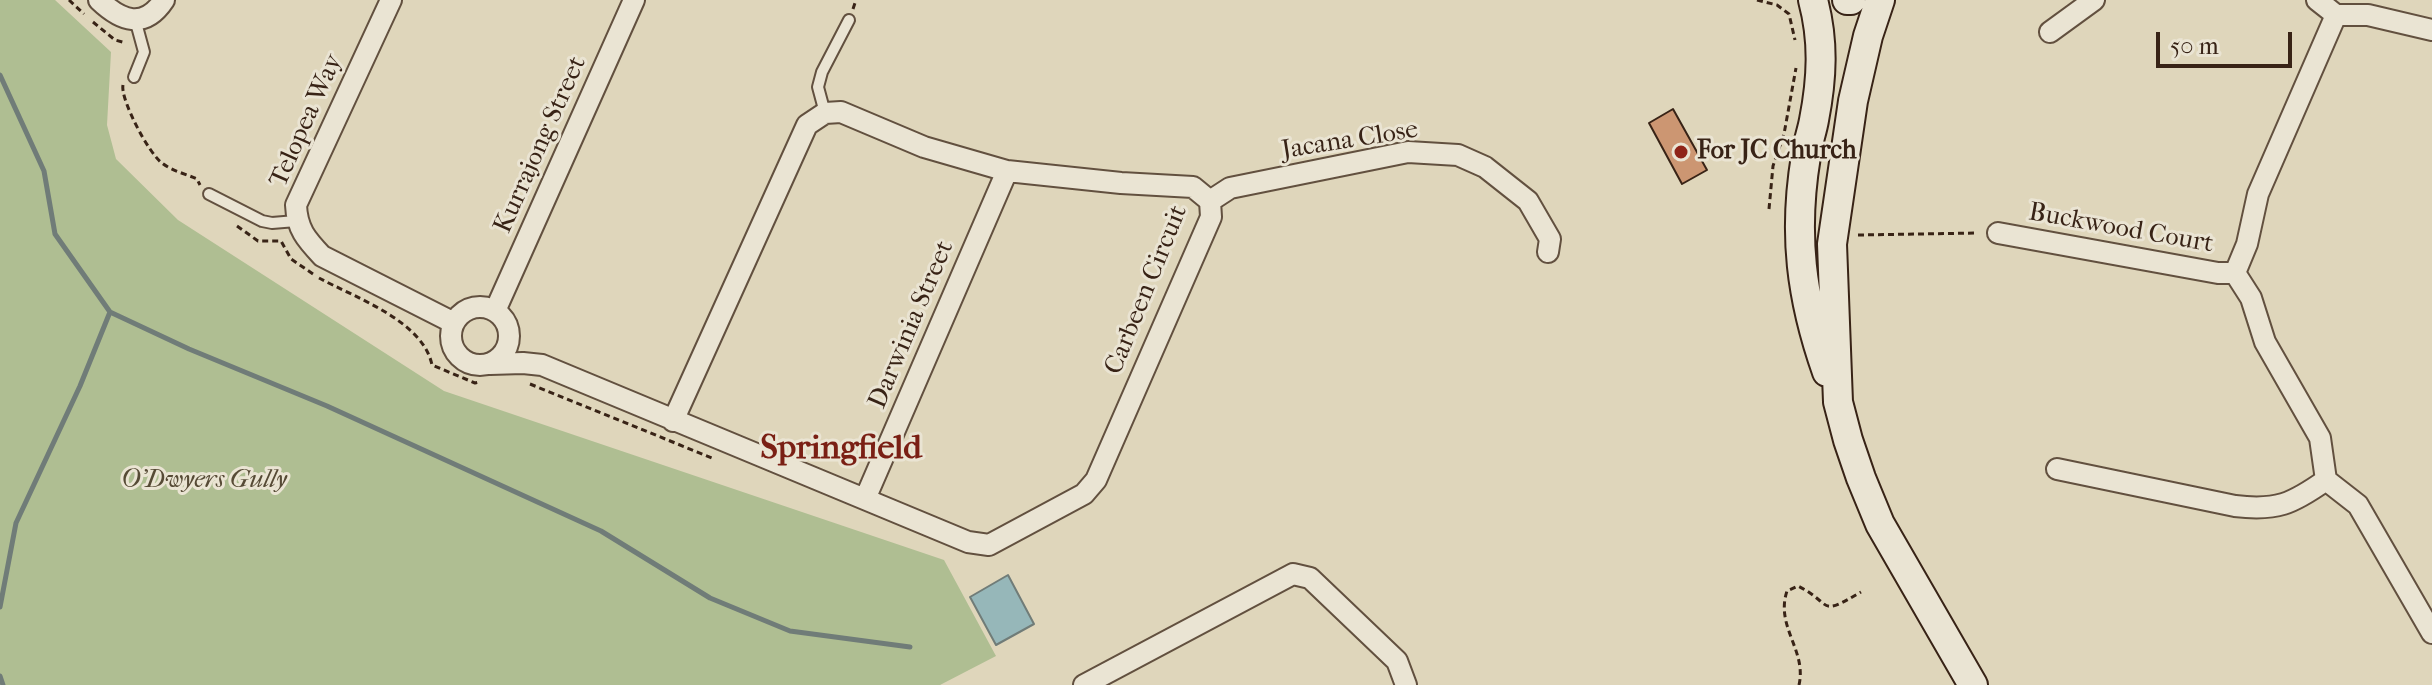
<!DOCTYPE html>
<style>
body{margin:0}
#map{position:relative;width:2432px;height:685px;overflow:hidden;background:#dfd6bb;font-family:"IM FELL French Canon",serif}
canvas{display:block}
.scale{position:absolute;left:2156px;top:32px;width:136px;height:36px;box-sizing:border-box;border:4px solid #382316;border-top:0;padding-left:10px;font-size:24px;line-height:28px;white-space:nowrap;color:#382316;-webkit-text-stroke:6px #eae4d3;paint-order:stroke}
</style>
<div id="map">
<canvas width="2432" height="685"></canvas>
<div class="scale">50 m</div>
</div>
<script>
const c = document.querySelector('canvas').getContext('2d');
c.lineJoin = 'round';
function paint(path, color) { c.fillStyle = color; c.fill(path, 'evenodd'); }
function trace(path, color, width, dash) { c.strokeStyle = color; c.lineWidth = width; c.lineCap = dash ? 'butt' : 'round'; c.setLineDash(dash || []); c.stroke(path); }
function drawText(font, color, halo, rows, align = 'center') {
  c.font = font + ' "IM FELL French Canon",serif'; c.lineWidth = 6; c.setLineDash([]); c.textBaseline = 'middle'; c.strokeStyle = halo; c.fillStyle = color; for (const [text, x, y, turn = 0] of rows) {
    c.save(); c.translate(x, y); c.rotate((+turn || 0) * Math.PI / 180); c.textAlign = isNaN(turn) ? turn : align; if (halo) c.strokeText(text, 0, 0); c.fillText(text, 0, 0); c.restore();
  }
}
paint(new Path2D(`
 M 0,0 L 55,0 L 111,52 L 107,125 L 116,159 L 178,220 L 444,391 L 944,560 L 996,656 L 940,685 L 0,685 Z`), '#afbe92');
const water = new Path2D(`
 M 1008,575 L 1034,624 L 996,645 L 970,597 Z`);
paint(water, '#96b7b9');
trace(water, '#707c78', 2);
trace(new Path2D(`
 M 0,75 L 44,171 L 55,234 L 110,312 L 189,349 L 327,406 L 601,531 L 710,598 L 790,631 L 910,647
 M 0,607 L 16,523 L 80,386 L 110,312
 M 0,676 L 3,685`), '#707c78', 5);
const building = new Path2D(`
 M 1673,109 L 1707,170 L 1682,184 L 1649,123 Z`);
paint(building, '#cc9672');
trace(building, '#382316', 2);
const lane = new Path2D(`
 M 134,77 L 144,52 L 135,19
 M 825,113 L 818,87 L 822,72 L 849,20
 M 209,194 L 262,221 L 272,223 L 296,221`);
const street = new Path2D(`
 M 99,0 C 121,21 144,30 164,0
 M 391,0 L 296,205 C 297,229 306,239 322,256 L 454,323
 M 2317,0 L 2336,15 L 2368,15 L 2432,30
 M 2336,15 L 2258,194 L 2247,244 L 2235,273 L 2251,298 L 2265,342 L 2320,438 L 2326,480 L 2358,505 L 2432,633
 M 2050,32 L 2094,0
 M 1210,201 L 1230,188 L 1408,152 L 1458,155 L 1485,167 L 1528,201 L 1550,239 L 1548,252
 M 1998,233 L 2218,273 L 2235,273
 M451 336a29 29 0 1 1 58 0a29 29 0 1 1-58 0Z
 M 495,311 L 634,0
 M 490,364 L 523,363 L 542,365 L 968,542 L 989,545 L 1084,494 L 1096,480 L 1211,217 L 1210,201 L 1193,187 L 1121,183 L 1007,171 L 924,147 L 841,112 L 825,113 L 807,125 L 673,421
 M 2057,469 L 2235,506 C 2277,511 2292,504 2326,480
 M 865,499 L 1007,171
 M 1084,685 L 1293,574 L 1310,578 L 1397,661 L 1406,685`);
const secondary = new Path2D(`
 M 1813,0 C 1824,41 1822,79 1814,120 C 1812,132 1807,144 1806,156 C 1793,234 1801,298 1827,372
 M 1847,0 L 1851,0
 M 1880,0 L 1868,36 L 1853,101 L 1832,244 L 1838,402 L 1848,440 L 1861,478 L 1880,524 L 1973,685`);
trace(lane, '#62503f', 14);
trace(street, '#62503f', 24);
trace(secondary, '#382316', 32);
trace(new Path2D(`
 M 69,0 L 84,14
 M 1757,0 L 1777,5 L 1789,14 L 1795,40
 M 853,9 L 856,0
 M 93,22 L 115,40 L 126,43
 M 123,85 C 120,99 149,154 162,163 C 172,171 186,174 197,179 L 200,185
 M 1769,209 L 1773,166 L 1784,134 L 1796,68
 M 237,226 L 258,241 L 281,241 L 291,259 L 313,274
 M 1858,235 L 1978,233
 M 319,278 C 356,298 423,321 432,365 L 475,383 L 480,382
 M 530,384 L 712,458
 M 1799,685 C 1807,650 1775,627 1787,591 L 1798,586 C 1834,604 1817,618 1861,592`), '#382316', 3, [6, 4]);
trace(lane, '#eae4d3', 10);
trace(street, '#eae4d3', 20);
trace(secondary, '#eae4d3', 28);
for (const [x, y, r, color] of [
 [1681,152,8,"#8f2418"]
]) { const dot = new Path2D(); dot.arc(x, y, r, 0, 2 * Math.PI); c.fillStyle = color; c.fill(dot); trace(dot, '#eae4d3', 3); }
drawText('26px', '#382316', '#eae4d3', [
 ["Telopea Way",307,121,-66],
 ["Jacana Close",1350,141,-9],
 ["Kurrajong Street",541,145,-66],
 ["Buckwood Court",2121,229,10],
 ["Carbeen Circuit",1147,290,-68],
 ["Darwinia Street",912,325,-67]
]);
drawText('bold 26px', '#382316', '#eae4d3', [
 ["For JC Church",1697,152]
], 'left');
drawText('italic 26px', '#564a35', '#eae4d3', [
 ["O'Dwyers Gully",204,481]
]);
drawText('bold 34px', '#7a1f14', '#eae4d3', [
 ["Springfield",841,450]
]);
</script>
